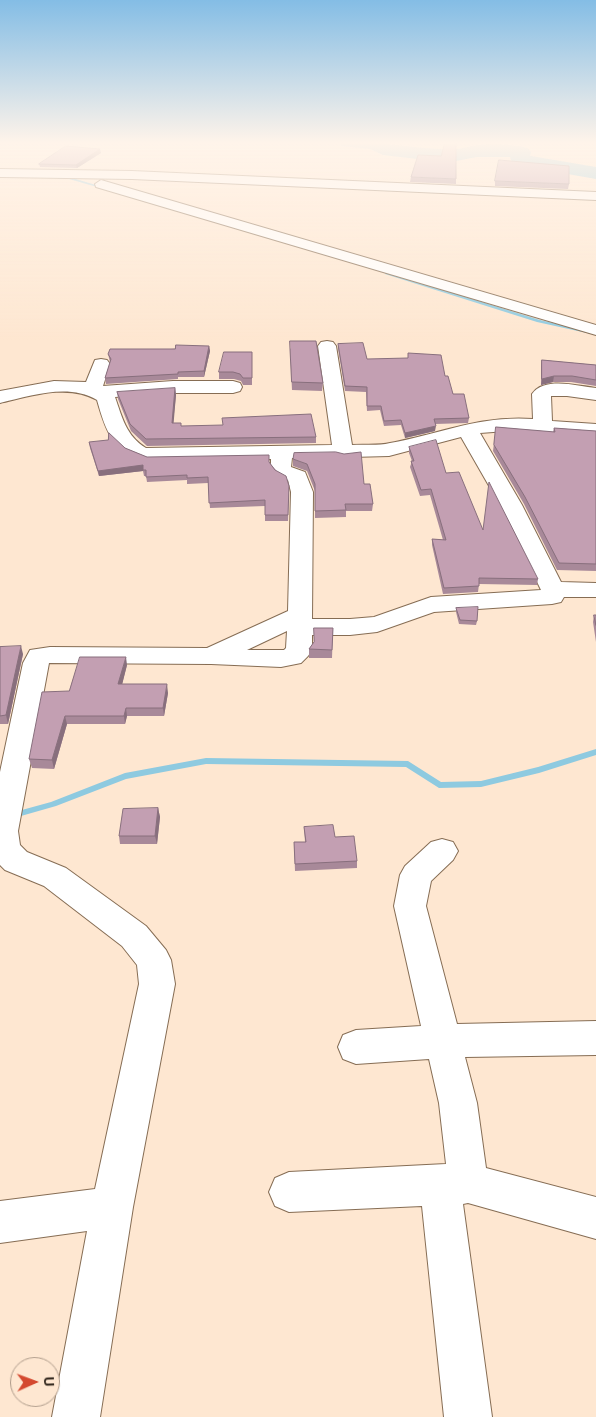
<!DOCTYPE html>
<style>
body{margin:0}
#map{position:relative;width:596px;height:1417px;overflow:hidden;background:#fee7d1;font-family:"Noto Sans",sans-serif}
canvas{display:block}
.north{position:absolute;left:10px;top:1357px;width:50px;height:50px;box-sizing:border-box;background:#fee7d1;border:1px solid #ae9b8a;border-radius:50%;rotate:88deg;font-size:14px;font-weight:700;line-height:20px;text-align:center;color:#352a20}
.north::after{content:'';display:block;margin:auto;width:18px;height:22px;background:#d4492f;clip-path:polygon(50% 0,100% 100%,50% 72%,0 100%)}
</style>
<div id="map">
<canvas width="596" height="1417"></canvas>
<div class="north">U</div>
</div>
<script>
const c = document.querySelector('canvas').getContext('2d');
c.lineJoin = 'round';
function paint(path, color) { c.fillStyle = color; c.fill(path, 'evenodd'); }
function trace(path, color, width, dash) { c.strokeStyle = color; c.lineWidth = width; c.lineCap = dash ? 'butt' : 'round'; c.setLineDash(dash || []); c.stroke(path); }
paint(new Path2D(`
 M 59,177 L 69,177 L 106,188 L 104,189 L 69,179 L 58,179 Z
 M 385,272 L 540,320 L 596,333 L 596,335 L 537,322 L 385,274 Z
 M 596,749 L 596,755 L 539,773 L 481,787 L 439,788 L 406,767 L 206,764 L 126,779 L 56,806 L 0,822 L 0,816 L 51,802 L 125,773 L 206,758 L 408,761 L 441,782 L 481,781 L 538,767 Z`), '#8ecae0');
paint(new Path2D(`
 M 339,142 L 384,142 L 388,144 C 410,146 432,150 454,149 C 462,149 470,146 477,145 C 494,143 512,144 528,148 L 531,152 L 530,156 L 531,156 L 596,167 L 596,179 L 522,166 L 512,163 L 510,157 L 477,157 L 456,161 L 435,161 L 383,155 L 370,149 L 341,146 Z`), '#8ecae0');
const minor = new Path2D(`
 M 0,169 L 132,171 L 596,192 L 596,200 L 132,179 L 0,177 Z
 M 101,180 L 596,325 L 596,335 L 96,187 L 95,184 Z
 M 327,341 L 333,342 L 336,346 L 352,445 C 364,444 378,446 390,443 C 440,434 480,415 533,419 L 532,394 C 544,376 578,386 596,388 L 596,400 L 567,396 L 551,396 L 552,421 L 596,424 L 596,436 L 520,430 L 480,433 L 522,505 L 561,582 L 596,583 L 596,597 L 564,597 L 561,602 L 552,604 L 434,612 L 377,632 L 350,635 L 312,635 L 312,650 L 308,656 L 301,663 L 281,667 L 211,664 L 49,663 L 18,831 L 20,845 L 27,852 L 66,868 L 146,926 L 166,950 L 171,960 L 175,984 L 133,1207 L 100,1417 L 52,1417 L 87,1231 L 0,1243 L 0,1201 L 95,1189 L 139,984 L 137,965 L 122,946 L 44,886 L 5,870 L 0,865 L 0,772 L 23,663 L 30,650 L 50,647 L 207,648 L 288,611 L 291,492 L 288,480 L 277,475 L 271,467 L 271,459 L 148,461 C 113,453 106,432 97,400 C 68,383 31,396 0,403 L 0,391 L 54,381 L 86,382 L 95,360 L 101,359 L 107,360 L 110,364 L 103,386 L 173,381 L 233,381 L 240,383 L 242,387 L 240,391 L 233,393 L 173,393 L 115,397 C 122,417 126,436 146,448 L 332,445 L 318,346 L 321,342 ZM 461,437 L 500,505 L 541,590 L 431,597 L 374,617 L 350,619 L 312,619 L 313,492 L 305,472 L 291,467 L 292,458 L 336,457 L 343,459 L 351,457 L 389,456 ZM 287,631 L 286,648 L 284,650 L 247,650 Z
 M 442,839 L 453,842 L 458,851 L 453,860 L 431,881 L 426,906 L 457,1024 L 596,1021 L 596,1055 L 465,1057 L 477,1103 L 486,1168 L 596,1197 L 596,1239 L 468,1203 L 463,1204 L 492,1417 L 444,1417 L 422,1206 L 289,1212 L 275,1206 L 269,1192 L 275,1178 L 289,1172 L 446,1164 L 439,1103 L 429,1059 L 356,1064 L 343,1059 L 338,1047 L 343,1035 L 356,1030 L 421,1026 L 394,906 L 400,875 L 405,866 L 431,842 Z`);
trace(minor, '#866d54', 2);
paint(minor, '#fff');
paint(new Path2D(`
 M 100,149 L 101,153 L 77,168 L 40,167 L 39,164 Z
 M 411,177 L 456,179 L 456,184 L 410,182 Z
 M 495,181 L 569,184 L 568,189 L 495,186 Z
 M 338,344 L 367,359 L 445,376 L 453,394 L 469,418 L 468,423 L 435,424 L 435,431 L 405,438 L 401,425 L 384,426 L 380,410 L 367,411 L 366,392 L 345,391 L 338,348 Z
 M 209,346 L 210,351 L 204,377 L 178,377 L 178,379 L 106,384 L 105,378 L 110,362 L 108,354 Z
 M 290,348 L 323,383 L 322,391 L 292,390 Z
 M 252,352 L 252,385 L 243,385 L 241,381 L 234,379 L 219,379 L 219,372 Z
 M 542,360 L 596,365 L 596,386 L 571,382 L 553,382 L 541,385 L 541,366 Z
 M 175,388 L 176,395 L 173,423 L 181,426 L 316,437 L 316,443 L 147,446 L 131,431 L 118,399 L 117,392 Z
 M 496,427 L 553,432 L 554,428 L 596,431 L 596,571 L 557,570 L 524,504 L 493,451 Z
 M 89,442 L 125,448 L 147,457 L 269,462 L 289,486 L 288,521 L 265,521 L 265,506 L 210,508 L 208,483 L 187,484 L 187,480 L 147,482 L 146,476 L 144,476 L 143,471 L 99,476 L 90,448 Z
 M 409,447 L 446,473 L 483,530 L 538,579 L 537,585 L 479,584 L 478,592 L 443,594 L 432,545 L 432,539 L 443,540 L 430,495 L 420,496 L 410,467 L 412,461 L 409,453 Z
 M 293,459 L 364,484 L 373,504 L 372,511 L 346,511 L 346,517 L 315,518 L 315,491 L 307,471 L 293,466 Z
 M 456,608 L 477,621 L 476,625 L 459,624 L 456,612 Z
 M 594,615 L 596,615 L 596,642 L 593,622 Z
 M 333,628 L 332,658 L 309,658 L 309,649 L 314,642 Z
 M 0,647 L 23,654 L 8,724 L 0,724 Z
 M 127,665 L 122,684 L 168,693 L 164,716 L 127,716 L 125,724 L 67,724 L 54,769 L 32,768 L 29,759 L 69,691 Z
 M 158,808 L 160,817 L 157,844 L 120,844 L 119,836 Z
 M 304,827 L 335,837 L 357,861 L 357,868 L 295,871 L 294,842 L 305,842 Z`), '#a88999');
paint(new Path2D(`
 M 100,149 L 101,153 L 77,168 L 76,165 Z
 M 209,346 L 210,351 L 204,377 L 204,371 Z
 M 554,376 L 553,382 L 541,385 L 542,379 Z
 M 175,388 L 176,395 L 173,430 L 172,423 Z
 M 436,426 L 435,431 L 405,438 L 405,433 Z
 M 143,465 L 143,471 L 99,476 L 98,471 Z
 M 21,646 L 23,654 L 8,724 L 6,715 Z
 M 126,657 L 127,665 L 120,693 L 118,684 Z
 M 167,684 L 168,693 L 164,716 L 163,708 Z
 M 126,708 L 127,716 L 125,724 L 124,716 Z
 M 65,716 L 67,724 L 54,769 L 52,760 Z
 M 158,808 L 160,817 L 157,844 L 155,836 Z`), '#886f7d');
const building = new Path2D(`
 M 445,142 L 456,142 L 456,179 L 411,177 L 418,155 L 441,156 Z
 M 66,146 L 100,149 L 76,165 L 39,164 Z
 M 499,160 L 569,166 L 569,184 L 495,181 Z
 M 290,341 L 316,341 L 323,383 L 292,382 Z
 M 363,343 L 367,359 L 408,358 L 408,353 L 441,355 L 445,376 L 448,376 L 453,394 L 464,394 L 469,418 L 434,419 L 436,426 L 405,433 L 401,420 L 384,421 L 381,406 L 367,406 L 367,387 L 345,386 L 338,344 Z
 M 176,345 L 209,346 L 204,371 L 178,372 L 178,374 L 105,378 L 111,359 L 108,354 L 110,349 L 175,349 Z
 M 224,352 L 252,352 L 252,378 L 243,378 L 240,374 L 233,372 L 219,372 Z
 M 542,360 L 596,365 L 596,380 L 572,376 L 554,376 L 542,379 Z
 M 175,388 L 172,423 L 181,423 L 181,426 L 223,425 L 222,418 L 311,414 L 316,437 L 146,439 L 130,424 L 117,392 Z
 M 496,427 L 555,432 L 554,428 L 596,431 L 596,564 L 559,563 L 525,497 L 494,445 Z
 M 109,433 L 125,448 L 147,457 L 269,455 L 269,462 L 275,470 L 286,476 L 289,486 L 288,515 L 265,515 L 265,500 L 209,503 L 208,477 L 187,478 L 187,475 L 146,477 L 146,470 L 143,470 L 143,465 L 98,471 L 89,442 L 108,440 Z
 M 436,440 L 446,473 L 459,472 L 483,530 L 489,482 L 538,579 L 479,578 L 479,586 L 444,588 L 432,539 L 446,540 L 431,489 L 421,490 L 411,461 L 414,461 L 409,447 Z
 M 336,452 L 344,454 L 361,452 L 364,484 L 370,484 L 373,504 L 345,504 L 346,510 L 315,511 L 315,484 L 307,464 L 293,459 L 294,453 Z
 M 478,607 L 477,621 L 460,620 L 456,608 Z
 M 594,615 L 596,615 L 596,625 Z
 M 314,628 L 333,628 L 332,650 L 309,649 L 314,642 Z
 M 21,646 L 6,715 L 0,716 L 0,647 Z
 M 80,657 L 126,657 L 118,684 L 167,684 L 163,708 L 126,708 L 124,716 L 65,716 L 52,760 L 29,759 L 42,692 L 69,691 Z
 M 158,808 L 155,836 L 119,836 L 123,809 Z
 M 333,825 L 335,837 L 354,836 L 357,861 L 295,864 L 294,842 L 306,842 L 304,827 Z`);
paint(building, '#c39fb2');
trace(building, '#886f7d', 1);
const sky = c.createLinearGradient(0, 0, 0, 340);
sky.addColorStop(0, '#84bde5');
sky.addColorStop(0.42, '#fff4ea');
sky.addColorStop(1, '#fff4ea00');
c.fillStyle = sky;
c.fillRect(0, 0, 596, 340);
</script>
